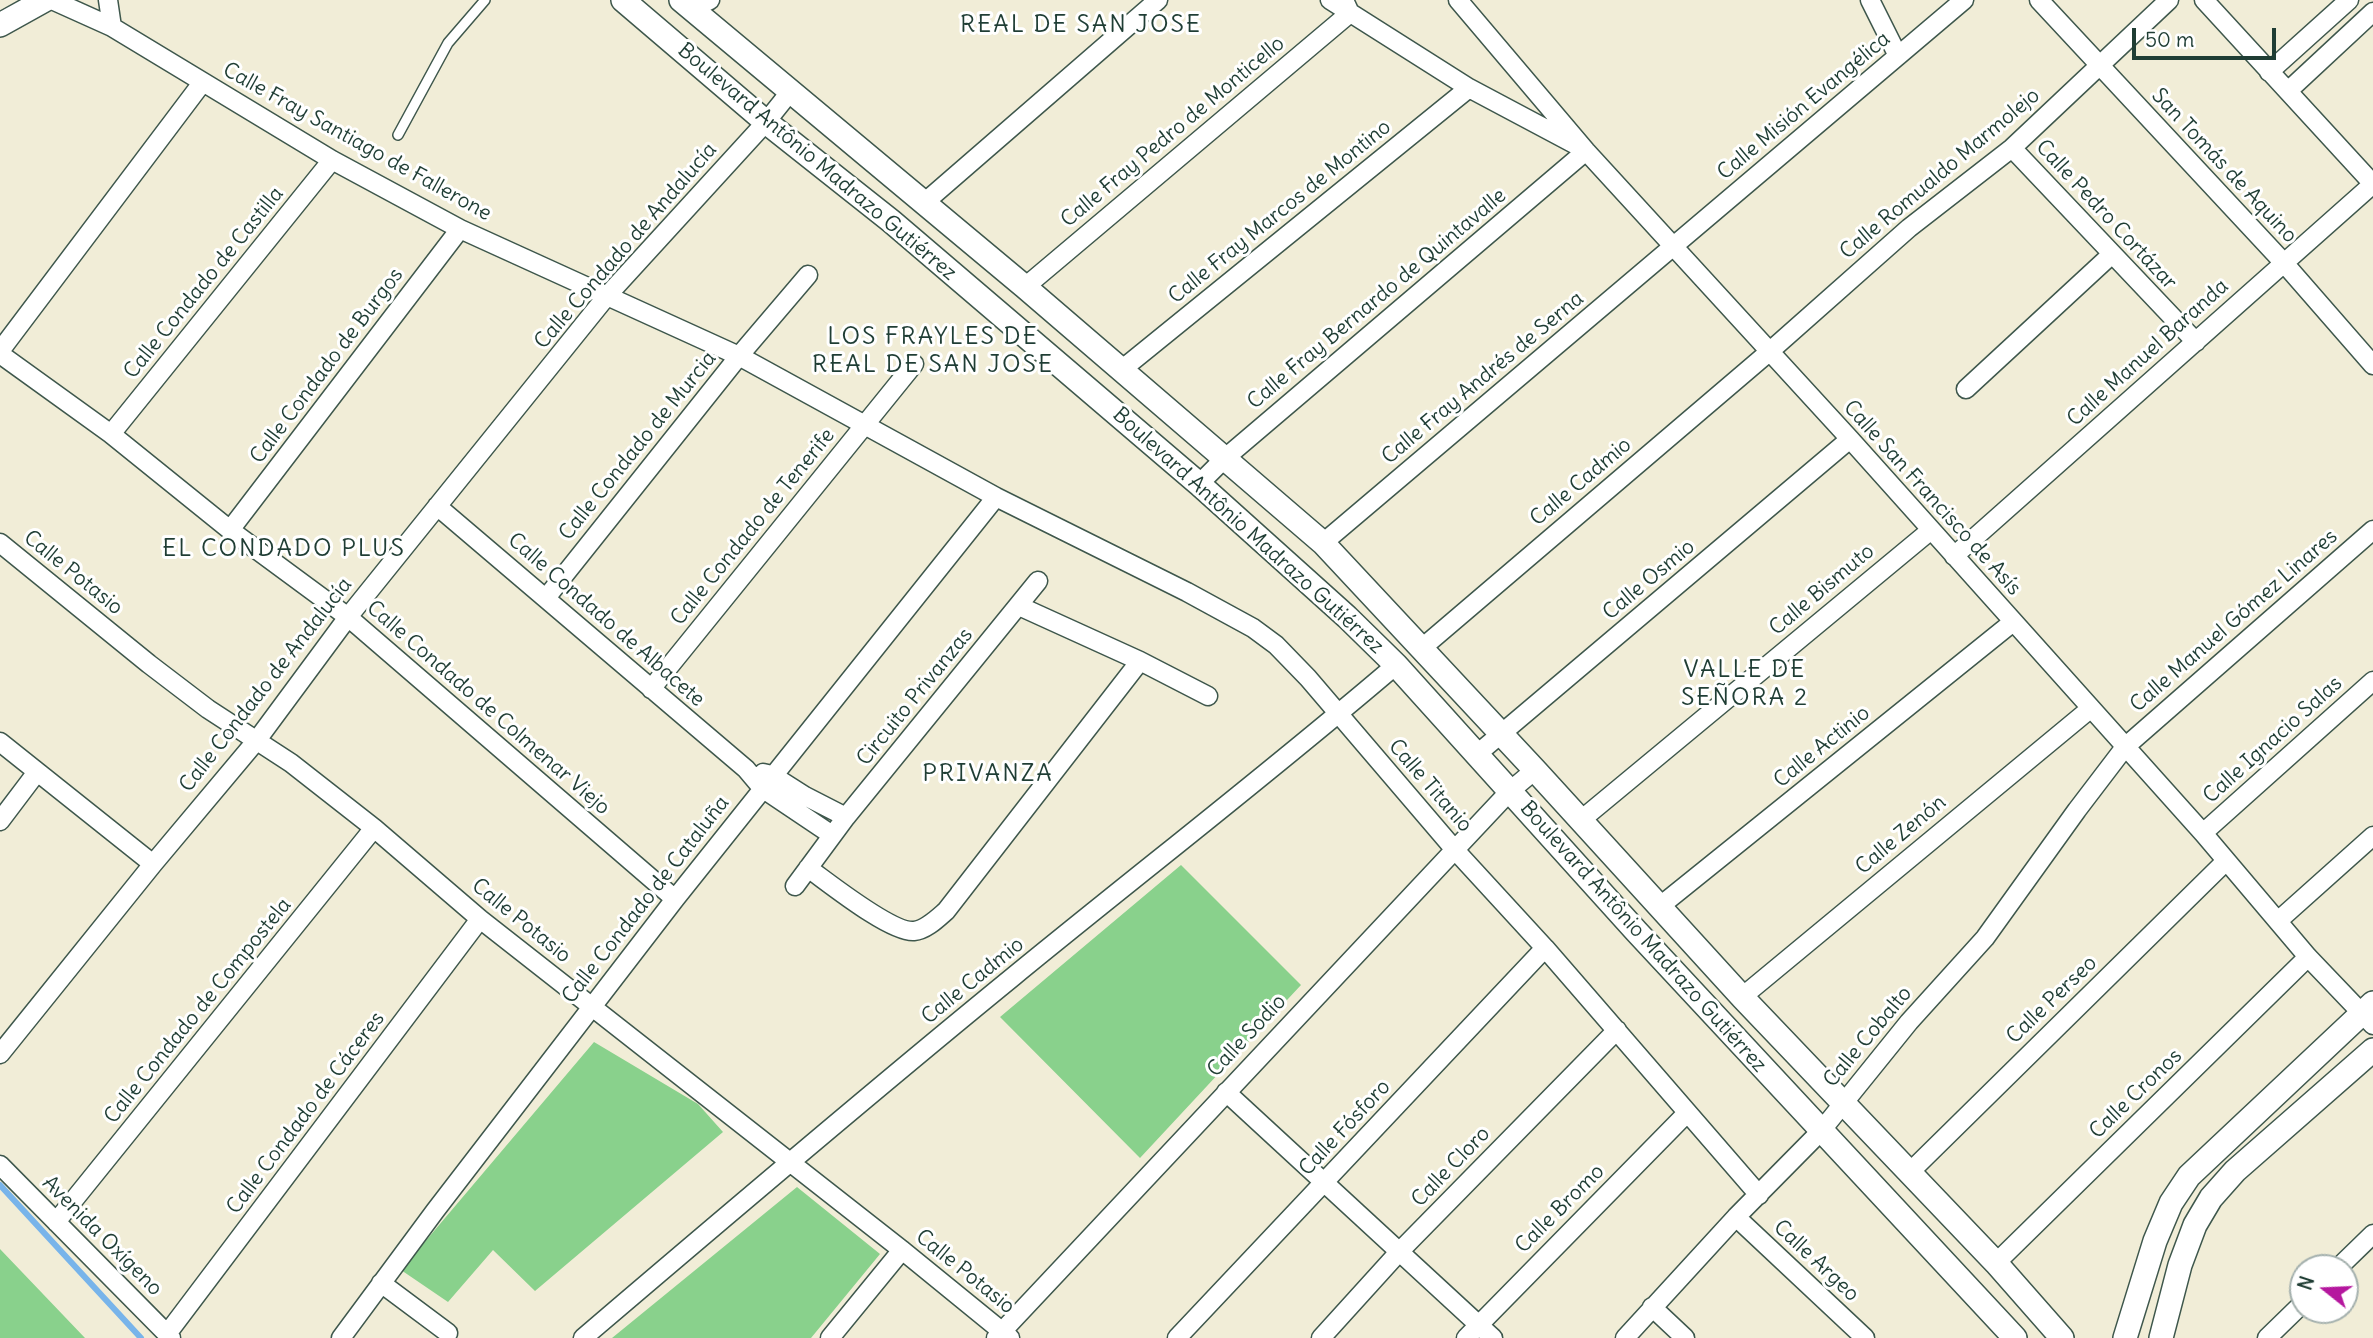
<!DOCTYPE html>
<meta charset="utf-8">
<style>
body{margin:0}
#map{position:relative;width:2373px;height:1338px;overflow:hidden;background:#f1edd7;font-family:Delius,sans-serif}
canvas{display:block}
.north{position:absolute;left:2289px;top:1254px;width:70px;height:70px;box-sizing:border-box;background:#fff;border:2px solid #a5b1ae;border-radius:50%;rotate:288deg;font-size:19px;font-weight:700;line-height:28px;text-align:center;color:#1f3d34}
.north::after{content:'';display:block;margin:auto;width:24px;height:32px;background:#b5179e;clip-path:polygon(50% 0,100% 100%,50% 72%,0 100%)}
.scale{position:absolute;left:2132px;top:28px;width:144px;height:32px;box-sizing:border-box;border:4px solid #1f3d34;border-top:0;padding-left:9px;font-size:21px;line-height:24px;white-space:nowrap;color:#1f3d34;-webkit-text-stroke:5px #fff;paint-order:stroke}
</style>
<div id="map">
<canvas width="2373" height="1338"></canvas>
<div class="north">N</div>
<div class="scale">50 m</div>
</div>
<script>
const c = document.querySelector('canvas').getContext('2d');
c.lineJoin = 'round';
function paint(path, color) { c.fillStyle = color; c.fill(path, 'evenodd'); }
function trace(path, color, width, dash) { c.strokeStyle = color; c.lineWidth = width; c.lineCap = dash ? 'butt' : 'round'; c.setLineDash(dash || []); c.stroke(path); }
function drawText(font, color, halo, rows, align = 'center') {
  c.font = font + ' Delius,sans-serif'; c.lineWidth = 6; c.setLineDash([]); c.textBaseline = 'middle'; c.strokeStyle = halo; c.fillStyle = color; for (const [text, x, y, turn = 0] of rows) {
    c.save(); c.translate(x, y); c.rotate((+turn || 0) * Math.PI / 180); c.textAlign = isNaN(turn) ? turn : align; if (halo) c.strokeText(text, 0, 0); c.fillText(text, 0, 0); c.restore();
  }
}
paint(new Path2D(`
 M 1181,865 L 1301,985 L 1140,1158 L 1000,1017 Z
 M 594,1042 L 698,1104 L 723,1132 L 535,1291 L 493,1250 L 448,1302 L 401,1270 Z
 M 797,1187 L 880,1254 L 811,1338 L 612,1338 Z
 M 0,1249 L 85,1338 L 0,1338 Z`), '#89d18c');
trace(new Path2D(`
 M 0,1185 L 141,1338`), '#78b4ea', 6);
const service = new Path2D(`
 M 398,135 L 448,43 L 485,0`);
const minor = new Path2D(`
 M 52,0 L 112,27 L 332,160 L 460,229 L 739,356 L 996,497 L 1187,592 L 1253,628 L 1276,645 L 1308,678 L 1455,850 L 1545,948 L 1759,1195
 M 108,0 L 112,27
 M 1330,0 L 1469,88 L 1580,147
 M 1458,0 L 1586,151 L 1850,439 L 2203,833 L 2308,957 L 2373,1025
 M 1870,0 L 1898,56
 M 2039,0 L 2284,263 L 2373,365
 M 2204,0 L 2373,184
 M 692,9 L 710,0
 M 2269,72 L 2349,0
 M 2288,91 L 2373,12
 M 2012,148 L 2196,342
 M 924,203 L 1158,0
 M 1025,287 L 1350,13 L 1344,0
 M 0,351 L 202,83
 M 0,354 L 111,434 L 230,530 L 348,617 L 675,899
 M 1120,371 L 1469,88
 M 1966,389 L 2111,255
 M 111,434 L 332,160
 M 1199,484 L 1224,459 L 1586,151
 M 437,506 L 746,769 L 762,788 L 832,835
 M 230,530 L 460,229
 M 0,543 L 149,664 L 208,709 L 291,763 L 374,828 L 480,919 L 902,1250 L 1010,1338
 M 1323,543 L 1964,0
 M 1954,556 L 2373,184
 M 546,598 L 739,356 L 808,275
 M 1019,606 L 1140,661 L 1208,696
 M 1422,648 L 1769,352 L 1909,228 L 2012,148 L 2169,0
 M 651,689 L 914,364
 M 0,742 L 153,864
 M 1476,755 L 1850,439
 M 763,773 L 772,775 L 805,796 L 846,817
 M 1581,820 L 1931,530
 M 0,821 L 37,772
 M 2203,833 L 2373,681
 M 808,868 C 829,883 891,933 914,931 C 926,930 938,918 946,911 L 1140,661
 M 795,886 L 846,817 L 1038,581
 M 1659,907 L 2013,622
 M 2279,920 L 2373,836
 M 1742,997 L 2090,709
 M 0,1054 L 153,864 L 257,740 L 348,617 L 606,297 L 766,122 L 790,92
 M 1226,1092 L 1493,1338
 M 0,1165 L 171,1338
 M 1910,1172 L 2226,861
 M 1736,1217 L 1865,1338
 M 56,1222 L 374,828
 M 1996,1263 L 2308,957
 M 2338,1268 L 2373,1234
 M 381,1283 L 448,1333
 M 1652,1307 L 1685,1338
 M 167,1334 L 480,919
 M 341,1338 L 435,1211 L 675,899 L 996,497
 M 583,1338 C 726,1216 868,1095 1014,976 C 1141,872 1271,772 1396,665
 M 830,1338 L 902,1250
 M 996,1338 L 1510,791 L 1535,770
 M 1177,1338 L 1545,948
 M 1321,1338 L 1399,1252 L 1617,1030
 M 1466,1338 L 1687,1113
 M 1625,1338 L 1736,1217 L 1821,1131 L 1909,1022 L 1985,938 L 2077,810 L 2125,747 L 2373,530
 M 2267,1338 L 2303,1303`);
const tertiary = new Path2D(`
 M 623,0 L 766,122 L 891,221 L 1199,484 L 1347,617 L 1396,665 L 1636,931 L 2015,1338
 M 681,0 L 1025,287 L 1323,543 L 1535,770 L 1742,997 L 1996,1263 L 2062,1338
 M 0,25 L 45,0
 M 2125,1338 L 2155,1241 L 2171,1203 L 2189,1176 L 2373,1003
 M 2161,1338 L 2180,1265 L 2195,1225 L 2211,1198 L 2235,1171 L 2373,1050`);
trace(service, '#3e574c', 12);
trace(minor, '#3e574c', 21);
trace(tertiary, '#3e574c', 26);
trace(service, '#fff', 9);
trace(minor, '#fff', 18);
trace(tertiary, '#fff', 23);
drawText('21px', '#1f3d34', '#fff', [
 ["Calle Misión Evangélica",1804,106,-40],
 ["Calle Fray Pedro de Monticello",1173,132,-40],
 ["Calle Fray Santiago de Fallerone",357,142,29],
 ["Boulevard Antônio Madrazo Gutiérrez",817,162,40],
 ["San Tomás de Aquino",2224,166,47],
 ["Calle Romualdo Marmolejo",1940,174,-40],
 ["Calle Fray Marcos de Montino",1280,212,-39],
 ["Calle Pedro Cortázar",2106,215,47],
 ["Calle Condado de Andalucía",626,246,-49],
 ["Calle Condado de Castilla",204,283,-51],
 ["Calle Fray Bernardo de Quintavalle",1377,299,-40],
 ["Calle Manuel Baranda",2148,353,-42],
 ["Calle Condado de Burgos",327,366,-53],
 ["Calle Fray Andrés de Serna",1483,378,-40],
 ["Calle Condado de Murcia",638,446,-51],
 ["Calle Cadmio",1581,482,-40],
 ["Calle San Francisco de Asís",1932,498,48],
 ["Calle Condado de Tenerife",753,527,-51],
 ["Boulevard Antônio Madrazo Gutiérrez",1248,531,42],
 ["Calle Potasio",73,573,39],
 ["Calle Osmio",1649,580,-40],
 ["Calle Bismuto",1822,590,-40],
 ["Calle Condado de Albacete",606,620,41],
 ["Calle Manuel Gómez Linares",2234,621,-41],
 ["Calle Condado de Andalucía",266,685,-52],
 ["Circuito Privanzas",915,697,-51],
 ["Calle Condado de Colmenar Viejo",488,708,41],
 ["Calle Ignacio Salas",2273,740,-42],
 ["Calle Actinio",1822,747,-39],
 ["Calle Titanio",1430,786,49],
 ["Calle Zenón",1901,835,-40],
 ["Calle Condado de Cataluña",646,900,-52],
 ["Calle Potasio",521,921,39],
 ["Boulevard Antônio Madrazo Gutiérrez",1643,937,48],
 ["Calle Cadmio",973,981,-39],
 ["Calle Perseo",2052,1000,-44],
 ["Calle Condado de Compostela",198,1011,-51],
 ["Calle Sodio",1247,1036,-47],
 ["Calle Cobalto",1868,1037,-50],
 ["Calle Cronos",2136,1094,-44],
 ["Calle Condado de Cáceres",306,1113,-53],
 ["Calle Fósforo",1345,1128,-47],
 ["Calle Cloro",1451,1167,-46],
 ["Calle Bromo",1560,1209,-45],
 ["Avenida Oxígeno",102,1236,45],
 ["Calle Argeo",1816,1261,43],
 ["Calle Potasio",965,1272,39]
]);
c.letterSpacing = '2px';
drawText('24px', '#1f3d34', '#fff', [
 ["REAL DE SAN JOSE",1081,25],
 ["LOS FRAYLES DE",933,337],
 ["REAL DE SAN JOSE",933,365],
 ["EL CONDADO PLUS",284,549],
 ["VALLE DE",1745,670],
 ["SEÑORA 2",1745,698],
 ["PRIVANZA",988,774]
]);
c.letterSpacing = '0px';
</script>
